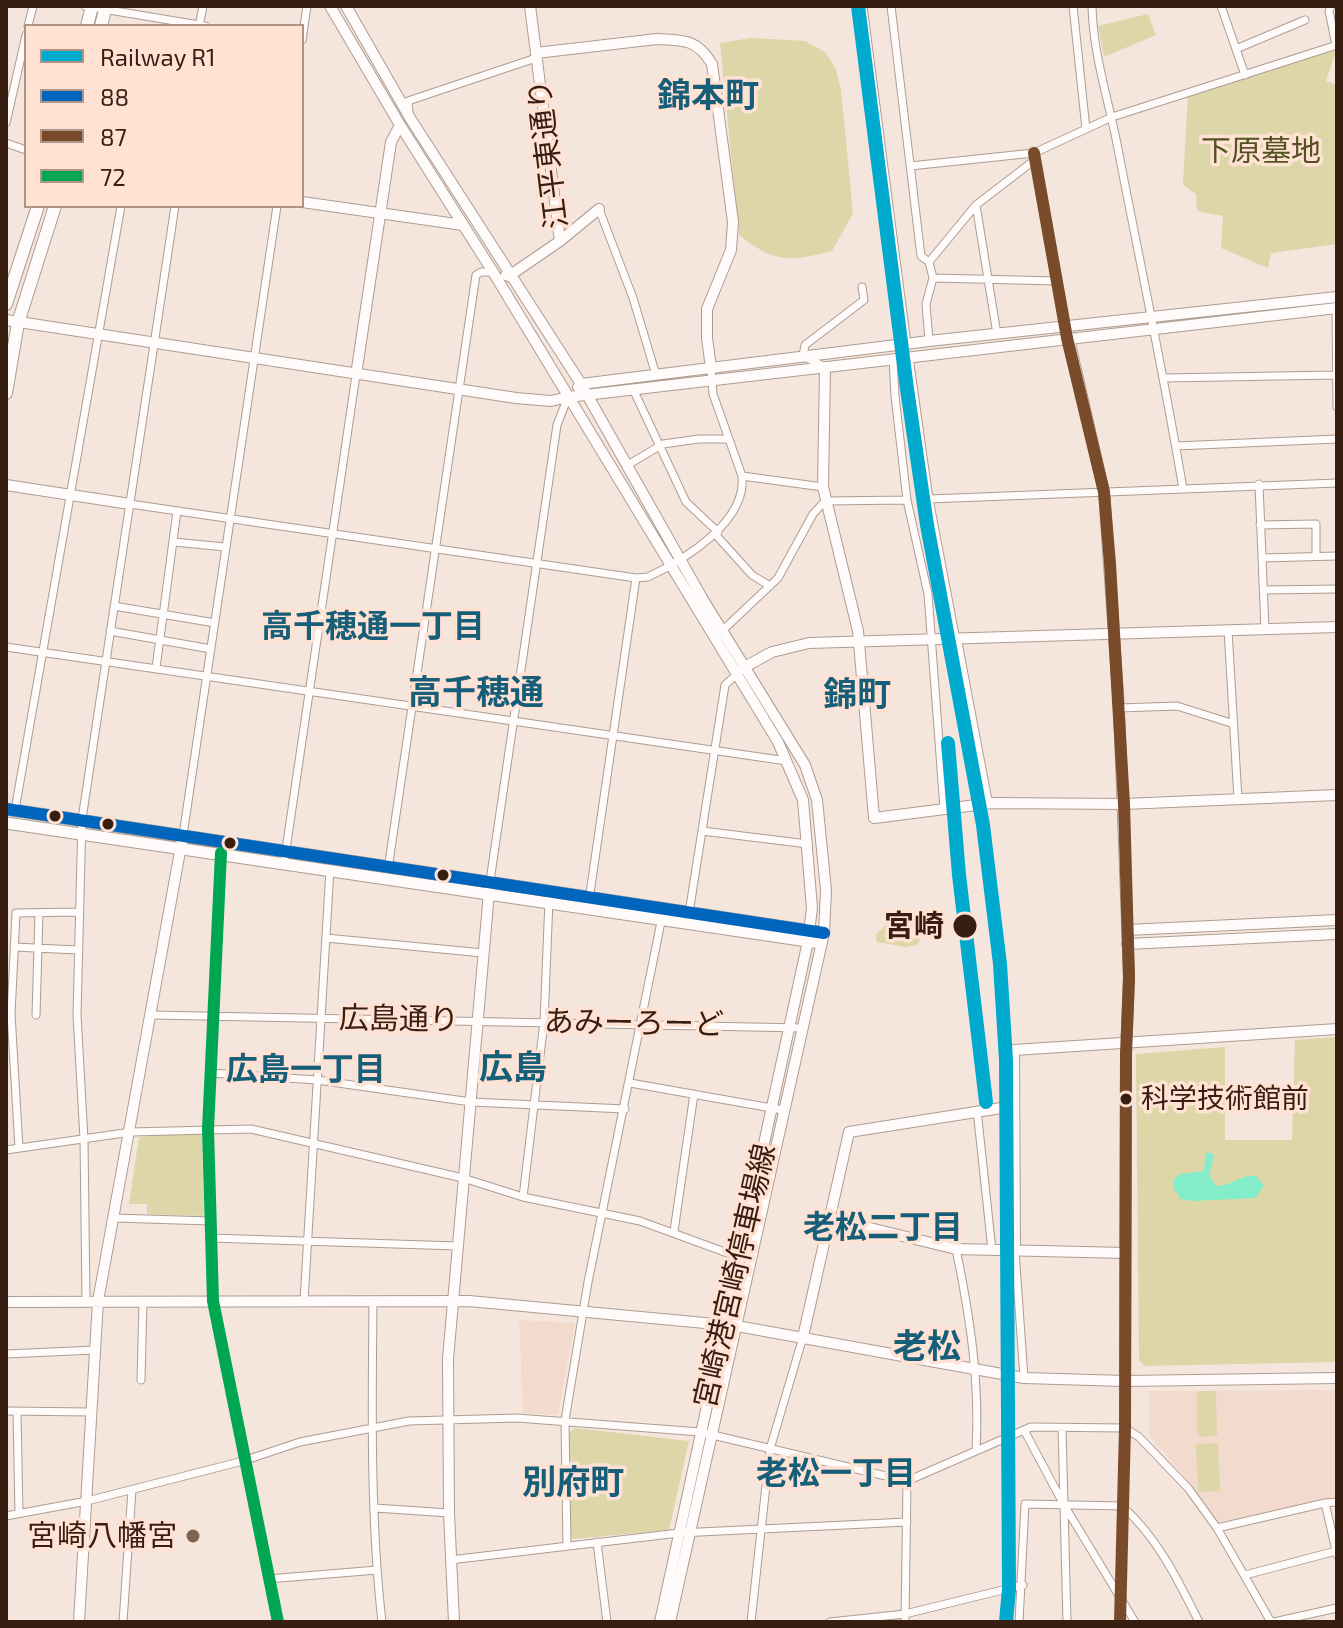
<!DOCTYPE html>
<meta charset="utf-8">
<style>
body{margin:0}
#map{position:relative;width:1343px;height:1628px;overflow:hidden;background:#f5e6dd;font-family:"Exo 2",sans-serif}
canvas{display:block}
.frame{position:absolute;inset:0;border:8px solid #381e10;pointer-events:none}
.legend{position:absolute;left:24px;top:24px;width:280px;height:184px;box-sizing:border-box;background:#ffe2d3;border:2px solid #af9485;margin:0;padding:10px 14px;list-style:none;font-size:24px;color:#381e10}
.legend li{display:flex;align-items:center;gap:16px;height:40px}
.legend b{width:40px;border:2px solid #af9485}
</style>
<div id="map">
<canvas width="1343" height="1628"></canvas>
<div class="frame"></div>
<ul class="legend">
<li><b style="height:10px;background:#00a9ce"></b>Railway R1</li>
<li><b style="height:10px;background:#0065bd"></b>88</li>
<li><b style="height:10px;background:#7a4b2a"></b>87</li>
<li><b style="height:10px;background:#00a651"></b>72</li>
</ul>
</div>
<script>
const c = document.querySelector('canvas').getContext('2d');
c.lineJoin = 'round';
function paint(path, color) { c.fillStyle = color; c.fill(path, 'evenodd'); }
function trace(path, color, width, dash) { c.strokeStyle = color; c.lineWidth = width; c.lineCap = dash ? 'butt' : 'round'; c.setLineDash(dash || []); c.stroke(path); }
function drawText(font, color, halo, rows, align = 'center') {
  c.font = font + ' "Exo 2","Noto Sans JP",sans-serif'; c.lineWidth = 7; c.setLineDash([]); c.textBaseline = 'middle'; c.strokeStyle = halo; c.fillStyle = color; for (const [text, x, y, turn = 0] of rows) {
    c.save(); c.translate(x, y); c.rotate((+turn || 0) * Math.PI / 180); c.textAlign = isNaN(turn) ? turn : align; if (halo) c.strokeText(text, 0, 0); c.fillText(text, 0, 0); c.restore();
  }
}
paint(new Path2D(`
 M 519,1320 L 575,1323 L 558,1415 L 523,1413 Z
 M 1337,1390 L 1337,1498 L 1218,1522 L 1176,1466 L 1149,1436 L 1149,1391 Z`), '#f2dacd');
paint(new Path2D(`
 M 1148,14 L 1156,35 L 1104,57 L 1098,26 Z
 M 751,38 L 805,41 L 825,52 L 836,69 L 841,90 L 853,213 L 832,251 C 789,262 775,263 739,235 L 720,43 Z
 M 1337,48 L 1326,81 L 1337,85 L 1337,244 L 1271,253 L 1268,268 L 1221,248 L 1223,216 L 1197,211 L 1196,194 L 1183,185 L 1188,94 Z
 M 894,923 L 915,925 C 922,932 923,937 917,945 L 905,947 L 877,942 L 876,934 L 886,925 Z
 M 1337,1037 L 1337,1362 L 1145,1366 L 1139,1360 L 1136,1054 L 1225,1047 L 1225,1140 L 1292,1140 L 1295,1040 Z
 M 202,1132 L 204,1216 L 147,1214 L 147,1204 L 129,1204 L 139,1137 Z
 M 1197,1391 L 1216,1391 L 1217,1436 L 1201,1437 L 1197,1431 Z
 M 575,1428 L 689,1441 L 669,1530 L 573,1539 L 570,1536 L 566,1435 Z
 M 1218,1443 L 1220,1491 L 1198,1492 L 1196,1444 Z`), '#dcd6a9');
paint(new Path2D(`
 M 1206,1153 L 1212,1153 L 1214,1157 L 1209,1175 L 1216,1186 C 1232,1186 1242,1174 1256,1176 L 1264,1186 L 1255,1198 L 1192,1201 L 1181,1199 L 1174,1189 L 1174,1179 L 1181,1174 L 1204,1171 Z`), '#83ecc8');
const street = new Path2D(`
 M 85,6 L 205,26
 M 863,6 L 907,344
 M 891,6 L 921,256 L 929,262 L 933,278 L 926,304 L 929,341
 M 1073,6 L 1086,129
 M 1092,6 C 1093,55 1109,101 1118,149 C 1140,263 1164,375 1183,489
 M 1221,6 L 1245,75
 M 1331,6 L 1329,11 L 1336,45
 M 28,26 L 33,6
 M 199,26 L 203,6
 M 302,40 L 307,6
 M 1236,49 L 1305,20
 M 409,112 L 408,101 L 536,58
 M 6,123 L 26,35
 M 6,143 L 26,150
 M 1034,153 L 1066,326
 M 910,166 L 1034,153 L 1112,117 L 1337,45
 M 976,205 L 997,334
 M 599,209 L 633,298 L 656,375
 M 929,262 L 976,205 L 1036,159
 M 933,278 L 1058,281
 M 1336,308 L 1337,407
 M 909,357 L 929,499 L 956,640
 M 893,359 L 895,396 L 907,500 L 928,594 L 944,809
 M 823,366 L 803,356 L 805,345 L 864,300 L 862,287
 M 1164,378 L 1336,375
 M 633,389 L 686,502 L 718,532
 M 1176,446 L 1337,439
 M 626,466 L 663,444 L 699,439 L 729,439
 M 742,476 L 823,487
 M 1259,484 L 1265,630
 M 929,499 L 1337,483
 M 130,504 L 636,578 L 648,577 C 684,560 747,522 742,476 L 713,394 L 711,368
 M 1260,525 L 1316,524 L 1316,556
 M 715,534 L 752,575 L 770,586
 M 174,542 L 225,547
 M 1262,558 L 1337,556
 M 1264,590 L 1337,589
 M 114,606 L 215,623
 M 1228,630 L 1238,799
 M 110,631 L 211,649
 M 722,631 L 778,578 L 813,514 L 825,501 L 907,500
 M 6,647 L 787,761
 M 156,668 L 177,511
 M 1119,708 L 1177,706 L 1231,723
 M 15,810 L 121,206
 M 702,831 L 808,844
 M 183,835 L 277,206
 M 221,853 L 208,1129 L 213,1301 L 278,1622
 M 284,863 L 356,375
 M 388,869 L 476,275 L 481,272 L 493,272
 M 490,881 L 557,425 L 568,397
 M 589,900 L 636,578
 M 689,913 L 725,685 L 736,675
 M 326,938 L 483,953
 M 14,947 L 78,950
 M 36,1015 L 39,913
 M 152,1015 L 802,1028
 M 211,1073 L 317,1080 L 471,1102 L 625,1109
 M 630,1083 L 783,1110
 M 977,1110 L 992,1250
 M 19,1148 L 11,1014 L 16,913 L 78,912
 M 6,1150 L 131,1132 L 251,1129 L 463,1178 L 523,1197 L 640,1221 L 741,1258
 M 523,1197 L 544,1022 L 549,900
 M 115,1218 L 210,1221
 M 674,1231 L 694,1094
 M 210,1238 L 457,1246
 M 956,1249 C 970,1317 980,1381 976,1451
 M 1015,1251 L 1024,1378
 M 86,1301 L 84,1139 L 77,1015 L 82,819 L 175,206
 M 304,1301 L 330,869
 M 373,1301 C 372,1408 370,1516 382,1622
 M 6,1354 L 95,1350
 M 141,1380 L 143,1301
 M 6,1411 L 91,1412
 M 17,1412 L 19,1513
 M 1062,1428 L 1067,1622
 M 1024,1430 L 1064,1505 L 1135,1622
 M 1325,1503 L 1337,1555
 M 375,1508 L 449,1513
 M 6,1516 L 87,1501 L 243,1461 L 300,1442 L 409,1421 L 517,1418 L 700,1432 L 907,1481 L 1031,1427 L 1125,1428 L 1139,1437 L 1188,1488 L 1217,1528 L 1271,1622
 M 1217,1528 L 1325,1503 L 1337,1502
 M 597,1542 L 607,1622
 M 567,1546 L 565,1420 L 588,1282 L 662,917
 M 450,1560 L 679,1533 L 907,1522
 M 1245,1575 L 1336,1551
 M 268,1579 L 377,1570
 M 123,1622 L 132,1490
 M 751,1622 L 770,1449 L 803,1337
 M 830,1622 L 905,1614 L 1023,1585
 M 905,1622 L 907,1481
 M 1019,1622 L 1025,1504 L 1122,1506 C 1158,1538 1178,1580 1199,1622
 M 1120,1622 L 1125,1381
 M 1274,1622 L 1337,1608`);
const secondary = new Path2D(`
 M 330,6 L 400,125 L 493,272 L 778,742 L 803,800 L 812,908 L 808,941 L 660,1622
 M 346,6 L 410,118 L 581,384 L 702,598 L 805,765 L 817,800 L 826,890 L 824,933 L 670,1622
 M 530,6 L 560,241
 M 536,53 L 657,39 C 684,40 697,39 712,64 L 733,222 L 731,250 L 707,309 L 707,338 L 711,368
 M 302,202 L 463,225
 M 506,275 L 509,276 L 560,241 L 599,209
 M 6,320 L 516,398 L 551,401 L 568,397 L 1337,308
 M 1066,326 L 1104,492 L 1119,708 L 1129,978 L 1126,1054 L 1125,1381
 M 825,367 L 823,487 L 858,631 L 874,818 L 992,803 L 1124,804 L 1337,795
 M 356,375 L 391,142 L 400,125
 M 578,387 L 581,384 L 929,341 L 1337,297
 M 6,485 L 130,504
 M 956,640 L 987,803
 M 741,669 L 772,652 L 809,643 L 1337,627
 M 1127,930 L 1337,920
 M 1127,944 L 1337,934
 M 829,1218 L 956,1249 L 1125,1253
 M 1015,1251 L 1014,1050 L 1337,1029
 M 6,1302 L 469,1301 L 737,1326 L 1024,1378 L 1125,1381 L 1337,1378
 M 803,1337 L 849,1132 L 1014,1106
 M 79,1622 L 98,1301 L 183,835
 M 454,1622 L 449,1513 L 448,1359 L 490,881`);
const primary = new Path2D(`
 M 6,809 L 824,933
 M 6,823 L 821,943`);
const highway = new Path2D(`
 M 87,26 L 92,6
 M 101,26 L 106,6
 M 6,304 L 38,206
 M 6,393 L 18,323 L 55,206`);
trace(street, '#af9c91', 9);
trace(secondary, '#af9c91', 12);
trace(primary, '#af9c91', 13);
trace(highway, '#af9c91', 14);
trace(street, '#fefbfa', 7);
trace(secondary, '#fefbfa', 10);
trace(primary, '#fefbfa', 11);
trace(highway, '#fefbfa', 12);
trace(new Path2D(`
 M 6,809 L 824,933`), '#0065bd', 12);
trace(new Path2D(`
 M 1034,153 L 1067,338 L 1104,492 L 1110,564 L 1124,804 L 1129,978 L 1126,1054 L 1125,1428 L 1120,1622`), '#7a4b2a', 12);
trace(new Path2D(`
 M 221,853 L 208,1129 L 213,1301 L 278,1622`), '#00a651', 12);
trace(new Path2D(`
 M 858,6 L 907,389 L 927,525 L 983,825 L 1000,964 L 1006,1060 L 1009,1589 L 1006,1622
 M 948,743 L 959,875 L 986,1102`), '#00a9ce', 14);
for (const [x, y, r, color] of [
 [55,816,7,"#381e10"],
 [108,824,7,"#381e10"],
 [230,843,7,"#381e10"],
 [443,875,7,"#381e10"],
 [965,926,13,"#381e10"],
 [1126,1099,7,"#381e10"],
 [193,1536,8,"#7a6458"]
]) { const dot = new Path2D(); dot.arc(x, y, r, 0, 2 * Math.PI); c.fillStyle = color; c.fill(dot); trace(dot, '#ffe2d3', 3); }
drawText('28px', '#381e10', '#ffe2d3', [
 ["科学技術館前",1141,1099]
], 'left');
drawText('30px', '#535220', '#ffe2d3', [
 ["下原墓地",1261,151]
]);
drawText('30px', '#381e10', '#ffe2d3', [
 ["江平東通り",548,154,-97],
 ["広島通り",399,1019,1],
 ["あみーろーど",634,1023,1],
 ["宮崎港宮崎停車場線",735,1276,-77]
]);
drawText('bold 30px', '#381e10', '#ffe2d3', [
 ["宮崎",944,926]
], 'right');
drawText('30px', '#381e10', '#ffe2d3', [
 ["宮崎八幡宮",177,1536]
], 'right');
drawText('bold 32px', '#175e79', '#ffe2d3', [
 ["高千穂通一丁目",373,626],
 ["広島一丁目",306,1069],
 ["老松二丁目",883,1227],
 ["老松一丁目",836,1473]
]);
drawText('bold 34px', '#175e79', '#ffe2d3', [
 ["錦本町",708,96],
 ["高千穂通",476,693],
 ["錦町",857,695],
 ["広島",513,1068],
 ["老松",927,1347],
 ["別府町",573,1483]
]);
</script>
